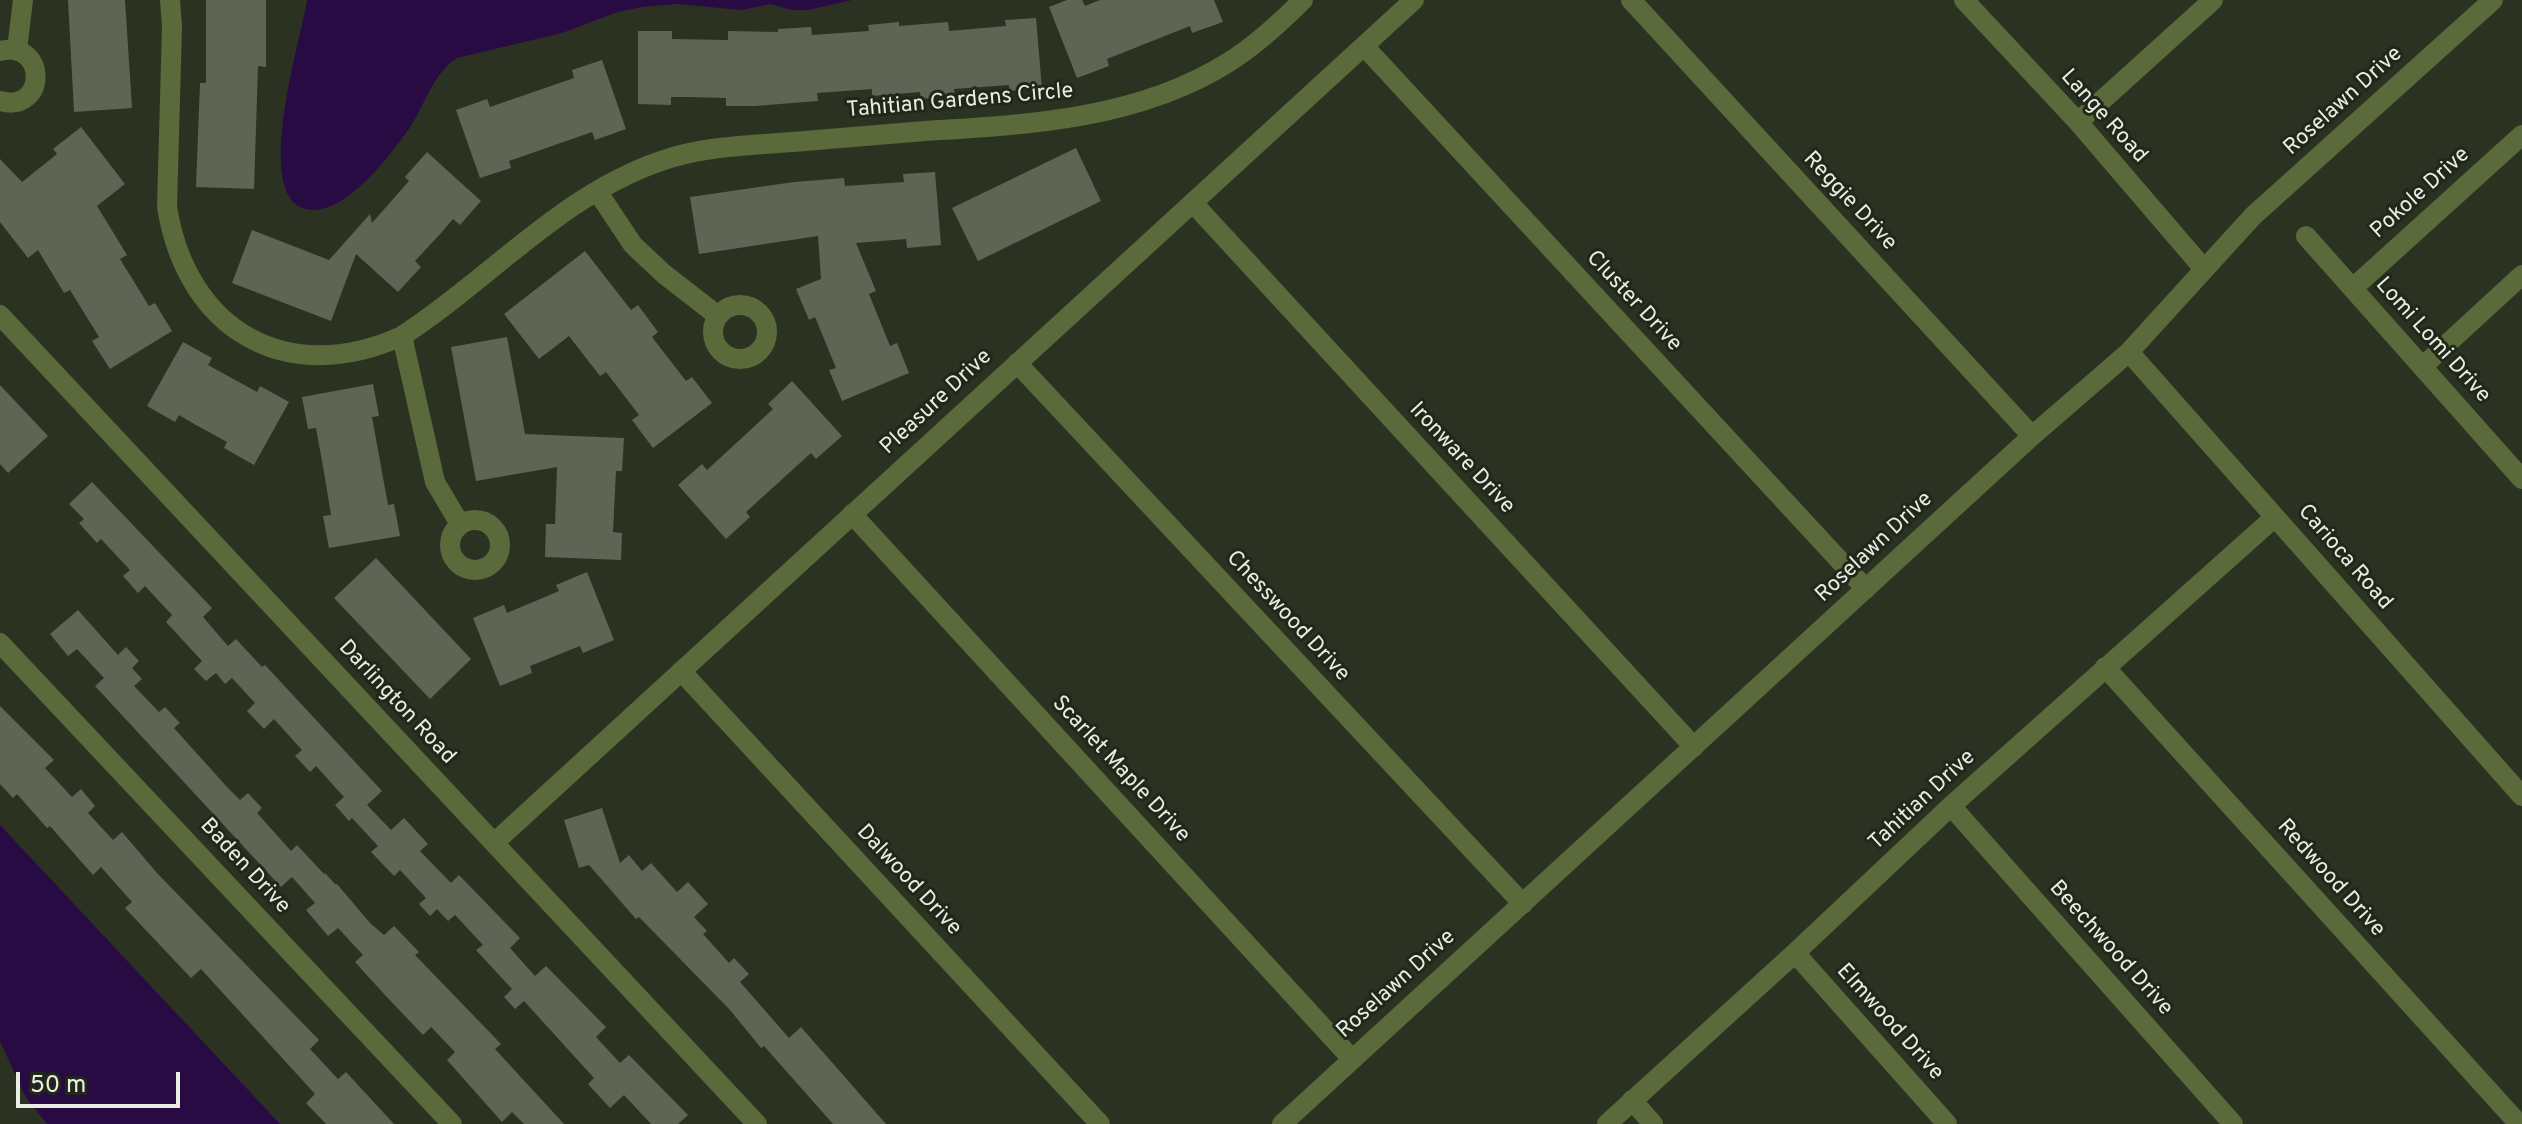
<!DOCTYPE html>
<style>
body{margin:0}
#map{position:relative;width:2522px;height:1124px;overflow:hidden;background:#2c3222;font-family:Overpass,sans-serif}
canvas{display:block}
.scale{position:absolute;left:16px;top:1072px;width:164px;height:36px;box-sizing:border-box;border:4px solid #e9ede3;border-top:0;padding-left:10px;font-size:24px;line-height:28px;white-space:nowrap;color:#e9ede3;-webkit-text-stroke:6px #222819;paint-order:stroke}
</style>
<div id="map">
<canvas width="2522" height="1124"></canvas>
<div class="scale">50 m</div>
</div>
<script>
const c = document.querySelector('canvas').getContext('2d');
c.lineJoin = 'round';
function paint(path, color) { c.fillStyle = color; c.fill(path, 'evenodd'); }
function trace(path, color, width, dash) { c.strokeStyle = color; c.lineWidth = width; c.lineCap = dash ? 'butt' : 'round'; c.setLineDash(dash || []); c.stroke(path); }
function drawText(font, color, halo, rows, align = 'center') {
  c.font = font + ' Overpass,sans-serif'; c.lineWidth = 6; c.setLineDash([]); c.textBaseline = 'middle'; c.strokeStyle = halo; c.fillStyle = color; for (const [text, x, y, turn = 0] of rows) {
    c.save(); c.translate(x, y); c.rotate((+turn || 0) * Math.PI / 180); c.textAlign = isNaN(turn) ? turn : align; if (halo) c.strokeText(text, 0, 0); c.fillText(text, 0, 0); c.restore();
  }
}
paint(new Path2D(`
 M 307,0 L 852,0 L 808,10 L 792,10 L 771,4 L 741,10 L 677,4 L 642,7 L 618,12 L 562,33 L 457,58 C 431,75 424,109 406,133 C 387,159 350,208 315,210 C 246,213 302,36 307,0 Z
 M 0,825 L 280,1124 L 47,1124 L 26,1098 L 0,1041 Z`), '#290b44');
paint(new Path2D(`
 M 68,0 L 125,0 L 132,108 L 74,112 Z
 M 206,0 L 266,0 L 266,67 L 258,66 L 254,189 L 196,187 L 200,83 L 206,83 Z
 M 1067,0 L 1082,0 L 1085,6 L 1100,0 L 1214,0 L 1223,22 L 1192,33 L 1190,26 L 1107,59 L 1109,66 L 1077,78 L 1049,7 Z
 M 1036,18 L 1042,89 L 1009,91 L 1009,85 L 954,89 L 955,96 L 921,99 L 920,92 L 872,96 L 872,89 L 817,93 L 818,101 L 755,106 L 726,106 L 726,98 L 689,97 L 671,97 L 671,105 L 638,104 L 638,31 L 672,31 L 672,39 L 728,40 L 728,31 L 778,32 L 778,29 L 811,27 L 812,35 L 869,31 L 868,25 L 899,22 L 899,26 L 948,22 L 949,31 L 1006,26 L 1005,20 Z
 M 602,60 L 626,129 L 595,140 L 592,132 L 575,138 L 509,161 L 511,168 L 480,178 L 456,110 L 487,99 L 490,107 L 574,78 L 572,70 Z
 M 81,127 L 125,184 L 97,206 L 127,255 L 120,259 L 149,306 L 155,303 L 172,331 L 110,369 L 92,341 L 99,337 L 70,290 L 64,293 L 38,250 L 28,258 L 0,222 L 0,159 L 22,182 L 57,154 L 53,149 Z
 M 1076,148 L 1101,201 L 978,261 L 952,208 Z
 M 427,152 L 481,201 L 460,225 L 453,219 L 441,233 L 415,261 L 421,267 L 398,292 L 356,254 L 331,321 L 232,283 L 252,230 L 329,260 L 370,214 L 372,223 L 409,181 L 405,177 Z
 M 935,172 L 941,245 L 907,248 L 906,239 L 856,243 L 876,291 L 869,294 L 890,346 L 897,343 L 909,373 L 842,401 L 829,370 L 836,368 L 815,317 L 809,320 L 796,289 L 821,279 L 818,236 L 699,254 L 690,197 L 794,182 L 844,178 L 845,186 L 904,182 L 903,174 Z
 M 585,251 L 631,310 L 638,305 L 658,332 L 652,337 L 686,381 L 692,377 L 712,403 L 653,448 L 632,420 L 639,415 L 606,372 L 600,376 L 569,336 L 539,359 L 504,314 Z
 M 507,337 L 525,434 L 624,438 L 622,471 L 616,471 L 613,532 L 622,533 L 621,560 L 545,557 L 546,524 L 555,524 L 557,467 L 476,481 L 451,347 Z
 M 183,342 L 212,358 L 208,365 L 257,392 L 260,386 L 289,402 L 254,465 L 224,448 L 227,442 L 196,425 L 179,415 L 175,422 L 147,406 Z
 M 792,381 L 842,436 L 816,459 L 811,453 L 746,512 L 750,517 L 726,539 L 678,485 L 702,464 L 707,470 L 745,435 L 773,409 L 768,404 Z
 M 373,384 L 379,416 L 372,417 L 388,505 L 394,504 L 400,536 L 329,548 L 323,516 L 331,515 L 325,478 L 316,428 L 308,429 L 302,397 Z
 M 0,385 L 48,436 L 8,473 L 0,464 Z
 M 92,482 L 212,608 L 203,617 L 228,646 L 236,639 L 262,667 L 265,665 L 382,791 L 367,805 L 391,830 L 404,818 L 428,844 L 420,851 L 451,883 L 459,875 L 520,938 L 510,948 L 535,976 L 546,966 L 606,1027 L 596,1037 L 620,1063 L 629,1055 L 688,1115 L 678,1124 L 651,1124 L 624,1095 L 610,1108 L 588,1084 L 594,1078 L 524,1001 L 515,1009 L 504,997 L 512,989 L 476,950 L 483,945 L 455,915 L 448,921 L 437,909 L 430,916 L 419,904 L 426,898 L 400,870 L 394,876 L 371,852 L 378,846 L 352,818 L 349,821 L 335,805 L 344,797 L 316,766 L 310,772 L 295,756 L 302,750 L 274,719 L 264,729 L 247,711 L 255,703 L 232,678 L 225,684 L 216,673 L 206,681 L 194,669 L 202,661 L 166,622 L 172,615 L 145,586 L 138,593 L 123,576 L 130,570 L 101,539 L 97,543 L 79,523 L 84,519 L 69,504 Z
 M 376,558 L 471,659 L 430,699 L 334,598 Z
 M 587,572 L 614,640 L 583,653 L 580,646 L 530,666 L 532,673 L 500,686 L 473,618 L 504,605 L 507,613 L 559,591 L 556,585 Z
 M 78,610 L 118,655 L 126,647 L 139,661 L 132,668 L 142,679 L 134,686 L 159,712 L 165,707 L 180,723 L 174,728 L 227,787 L 240,800 L 248,793 L 262,808 L 257,813 L 291,851 L 297,845 L 324,874 L 325,873 L 336,885 L 337,884 L 370,923 L 384,935 L 394,926 L 419,952 L 415,955 L 501,1044 L 495,1049 L 564,1124 L 524,1124 L 512,1112 L 502,1122 L 447,1060 L 455,1052 L 431,1027 L 423,1035 L 384,994 L 355,962 L 363,955 L 338,928 L 328,936 L 306,910 L 315,903 L 292,877 L 281,887 L 95,686 L 104,678 L 77,649 L 68,656 L 50,634 Z
 M 0,706 L 54,760 L 45,768 L 72,797 L 81,789 L 95,806 L 88,813 L 113,840 L 122,832 L 157,873 L 319,1040 L 310,1049 L 338,1079 L 346,1072 L 394,1124 L 326,1124 L 306,1103 L 315,1094 L 201,969 L 191,978 L 125,908 L 132,902 L 101,867 L 93,875 L 50,826 L 47,828 L 17,794 L 13,798 L 0,784 Z
 M 602,808 L 620,863 L 629,855 L 642,871 L 651,863 L 677,892 L 688,882 L 708,904 L 694,917 L 707,931 L 703,934 L 729,963 L 734,958 L 749,974 L 740,982 L 789,1038 L 801,1027 L 886,1124 L 833,1124 L 764,1046 L 761,1048 L 730,1010 L 639,917 L 636,919 L 589,865 L 579,868 L 564,820 Z`), '#5f6554');
trace(new Path2D(`
 M 170,0 L 172,27 L 167,207 C 187,331 287,388 402,336 C 489,280 561,195 661,161 C 706,145 758,145 805,141 C 845,138 885,134 925,131 C 1028,125 1139,119 1229,62 C 1256,45 1280,23 1303,0
 M 1631,0 L 2032,436
 M 1964,0 L 2078,122 L 2204,269
 M 1364,46 L 1866,589
 M 17,50 L 23,0
 M 0,51 C 48,40 47,114 0,101
 M 2078,122 L 2213,0
 M 597,191 L 633,245 L 664,274 L 718,316
 M 1193,203 L 1694,747
 M 2306,236 L 2522,479
 M 2353,288 L 2522,135
 M713 332a27 27 0 1 1 54 0a27 27 0 1 1-54 0Z
 M 0,315 L 757,1124
 M 402,336 L 435,482 L 460,524
 M 2129,352 L 2522,796
 M 1017,363 L 1523,904
 M 2422,367 L 2522,275
 M 852,514 L 1352,1059
 M450 545a25 25 0 1 1 50 0a25 25 0 1 1-50 0Z
 M 0,643 L 452,1124
 M 2105,667 L 2519,1124
 M 681,671 L 1100,1124
 M 1951,806 L 2233,1124
 M 494,843 L 1414,0
 M 1795,953 L 1947,1124
 M 1632,1100 L 1653,1124
 M 1282,1124 L 2032,436 L 2129,352 L 2253,216 L 2493,0
 M 1607,1124 L 1795,953 L 1951,806 L 2275,517`), '#5a6a3b', 20);
drawText('22px', '#e9ede3', '#222819', [
 ["Tahitian Gardens Circle",960,102,-5],
 ["Roselawn Drive",2344,102,-42],
 ["Lange Road",2103,117,48],
 ["Pokole Drive",2421,194,-42],
 ["Reggie Drive",1849,202,47],
 ["Cluster Drive",1633,302,47],
 ["Lomi Lomi Drive",2432,341,48],
 ["Pleasure Drive",937,403,-43],
 ["Ironware Drive",1461,459,47],
 ["Roselawn Drive",1875,548,-43],
 ["Carioca Road",2344,558,49],
 ["Chesswood Drive",1287,617,47],
 ["Darlington Road",396,703,47],
 ["Scarlet Maple Drive",1120,770,47],
 ["Tahitian Drive",1923,801,-43],
 ["Baden Drive",244,867,47],
 ["Redwood Drive",2330,879,48],
 ["Dalwood Drive",908,881,47],
 ["Beechwood Drive",2110,949,48],
 ["Roselawn Drive",1397,985,-42],
 ["Elmwood Drive",1889,1023,48]
]);
</script>
